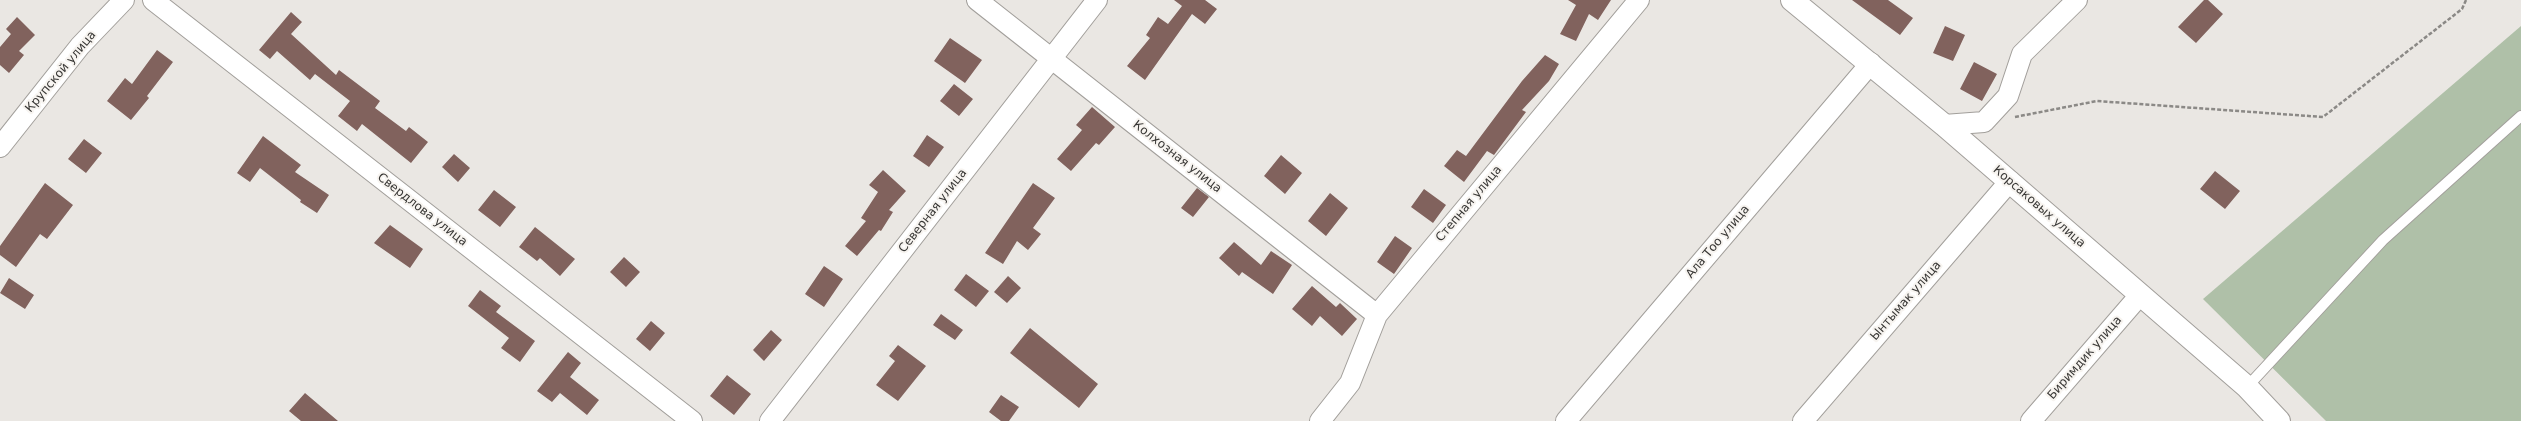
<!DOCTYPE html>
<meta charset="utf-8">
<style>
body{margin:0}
canvas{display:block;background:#eae7e3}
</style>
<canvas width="2521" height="421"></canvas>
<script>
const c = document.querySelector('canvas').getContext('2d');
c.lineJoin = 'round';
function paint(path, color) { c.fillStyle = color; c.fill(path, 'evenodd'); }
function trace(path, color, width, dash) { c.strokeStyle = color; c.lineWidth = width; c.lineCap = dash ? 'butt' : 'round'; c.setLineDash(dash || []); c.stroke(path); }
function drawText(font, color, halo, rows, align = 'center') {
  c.font = font + ' "DejaVu Sans",sans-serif'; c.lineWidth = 4; c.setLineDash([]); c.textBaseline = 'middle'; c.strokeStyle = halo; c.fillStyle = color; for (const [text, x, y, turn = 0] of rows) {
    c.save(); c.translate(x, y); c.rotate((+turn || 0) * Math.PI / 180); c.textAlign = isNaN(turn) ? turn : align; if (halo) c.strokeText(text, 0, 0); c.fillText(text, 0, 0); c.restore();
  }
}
paint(new Path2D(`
 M 2521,26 L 2521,421 L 2326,421 L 2203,299 Z`), '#afc0a8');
paint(new Path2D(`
 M 1174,0 L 1205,0 L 1217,9 L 1205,24 L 1192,14 L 1145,80 L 1127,66 L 1150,38 L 1146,35 L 1158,17 L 1168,24 L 1182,6 Z
 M 1568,0 L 1611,0 L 1598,20 L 1589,14 L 1576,41 L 1560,34 L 1576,5 Z
 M 1852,0 L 1888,0 L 1913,18 L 1900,35 Z
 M 2204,0 L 2208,0 L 2223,14 L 2196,43 L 2178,27 Z
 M 291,12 L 302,22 L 291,34 L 336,75 L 339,70 L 380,101 L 375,108 L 406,131 L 409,127 L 428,142 L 411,163 L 362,124 L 357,131 L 338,116 L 350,101 L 315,74 L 310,80 L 277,51 L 270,59 L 259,50 Z
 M 17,17 L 35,35 L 19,51 L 24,55 L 9,73 L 0,65 L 0,47 L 11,34 L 6,29 Z
 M 1945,26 L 1965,35 L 1953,61 L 1933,53 Z
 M 950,38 L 982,60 L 965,83 L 934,61 Z
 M 157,50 L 173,62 L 147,96 L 149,98 L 131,120 L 107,101 L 125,78 L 132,84 Z
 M 1545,55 L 1559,64 L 1549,81 L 1522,110 L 1526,112 L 1494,155 L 1487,151 L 1464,182 L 1444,166 L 1457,150 L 1466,156 L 1522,81 Z
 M 1974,62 L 1997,74 L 1982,101 L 1960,89 Z
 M 954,84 L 973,99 L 959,116 L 940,101 Z
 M 1092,107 L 1115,127 L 1099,145 L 1096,143 L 1071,171 L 1057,159 L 1082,130 L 1076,125 Z
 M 927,135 L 944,147 L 929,167 L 913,156 Z
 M 263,136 L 301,165 L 295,172 L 329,195 L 317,213 L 300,202 L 301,200 L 260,168 L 250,182 L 237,173 Z
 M 84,139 L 102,153 L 86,173 L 68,159 Z
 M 454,154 L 470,168 L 458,182 L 442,167 Z
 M 1281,155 L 1302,173 L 1285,194 L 1264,176 Z
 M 883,170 L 906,191 L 889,210 L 893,212 L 881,231 L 879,230 L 857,256 L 845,246 L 866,221 L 861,218 L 878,192 L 869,185 Z
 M 2215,171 L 2240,191 L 2225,209 L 2200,189 Z
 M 45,183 L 73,205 L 47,239 L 40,234 L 16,267 L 0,255 L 0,246 Z
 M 1033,183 L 1055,198 L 1033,228 L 1041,234 L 1028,250 L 1017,241 L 1003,264 L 985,253 Z
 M 1197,188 L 1209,197 L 1193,217 L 1181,208 Z
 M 1424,189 L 1446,205 L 1433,223 L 1411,207 Z
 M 494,190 L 516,207 L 500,227 L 478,210 Z
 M 1330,193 L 1348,208 L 1326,236 L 1308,221 Z
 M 390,225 L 423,249 L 410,268 L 374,243 Z
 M 535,227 L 575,259 L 560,276 L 540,258 L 537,261 L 519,247 Z
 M 1395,236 L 1412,248 L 1394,274 L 1377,262 Z
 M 1234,242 L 1261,265 L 1271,251 L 1292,265 L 1273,294 L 1242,272 L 1239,276 L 1219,258 Z
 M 624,257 L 640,272 L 626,287 L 610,272 Z
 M 824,266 L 843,279 L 824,307 L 805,294 Z
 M 966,274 L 989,291 L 976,307 L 954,290 Z
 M 1008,276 L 1021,288 L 1007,303 L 994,292 Z
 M 9,278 L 34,295 L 25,309 L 0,293 Z
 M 1312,286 L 1336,307 L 1340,303 L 1357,319 L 1342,336 L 1320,316 L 1312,326 L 1292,309 Z
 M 480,290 L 501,306 L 496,312 L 535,341 L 520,362 L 501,348 L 509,338 L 468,306 Z
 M 941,314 L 963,330 L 955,340 L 933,325 Z
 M 651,321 L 665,333 L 650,351 L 636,339 Z
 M 1030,328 L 1098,384 L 1079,408 L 1010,353 Z
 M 771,330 L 782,340 L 764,361 L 753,350 Z
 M 898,345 L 926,366 L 898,401 L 876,385 L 895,361 L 889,356 Z
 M 568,352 L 581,363 L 570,377 L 599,400 L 587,415 L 560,393 L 552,402 L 537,391 Z
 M 727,375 L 751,394 L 734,415 L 710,396 Z
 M 305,393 L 338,421 L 301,421 L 289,411 Z
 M 1001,395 L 1019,407 L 1009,421 L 1001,421 L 989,412 Z`), '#81625d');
const lane = new Path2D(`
 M 2247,387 L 2383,240 L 2521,116`);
const street = new Path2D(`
 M 153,0 L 692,421
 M 977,0 L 1377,315
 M 1944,125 L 1984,122 L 2008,96 L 2022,54 L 2077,0
 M 0,147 L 80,46 L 124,0
 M 770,421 L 1097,0
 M 1320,421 L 1350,383 L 1377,315 L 1639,0
 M 1566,421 L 1871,63
 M 1803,421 L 2010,181
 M 2031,421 L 2140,295`);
const secondary = new Path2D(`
 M 1792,0 L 1944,125 L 2247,387 L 2279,421`);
trace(lane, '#a29f9b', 12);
trace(street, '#a29f9b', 22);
trace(secondary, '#a29f9b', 24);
trace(new Path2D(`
 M 2015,117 L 2097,101 L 2323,117 L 2462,9 L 2466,0`), '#8b8986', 2.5, [4, 2]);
trace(lane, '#fff', 10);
trace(street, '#fff', 20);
trace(secondary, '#fff', 22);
drawText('12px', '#383735', '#f7f4f0', [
 ["Крупской улица",61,72,-50],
 ["Колхозная улица",1177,157,38],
 ["Степная улица",1469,204,-50],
 ["Корсаковых улица",2039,207,41],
 ["Свердлова улица",422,210,38],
 ["Северная улица",933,211,-52],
 ["Ала Тоо улица",1718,242,-50],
 ["Ынтымак улица",1906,301,-49],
 ["Биримдик улица",2085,358,-49]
]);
</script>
